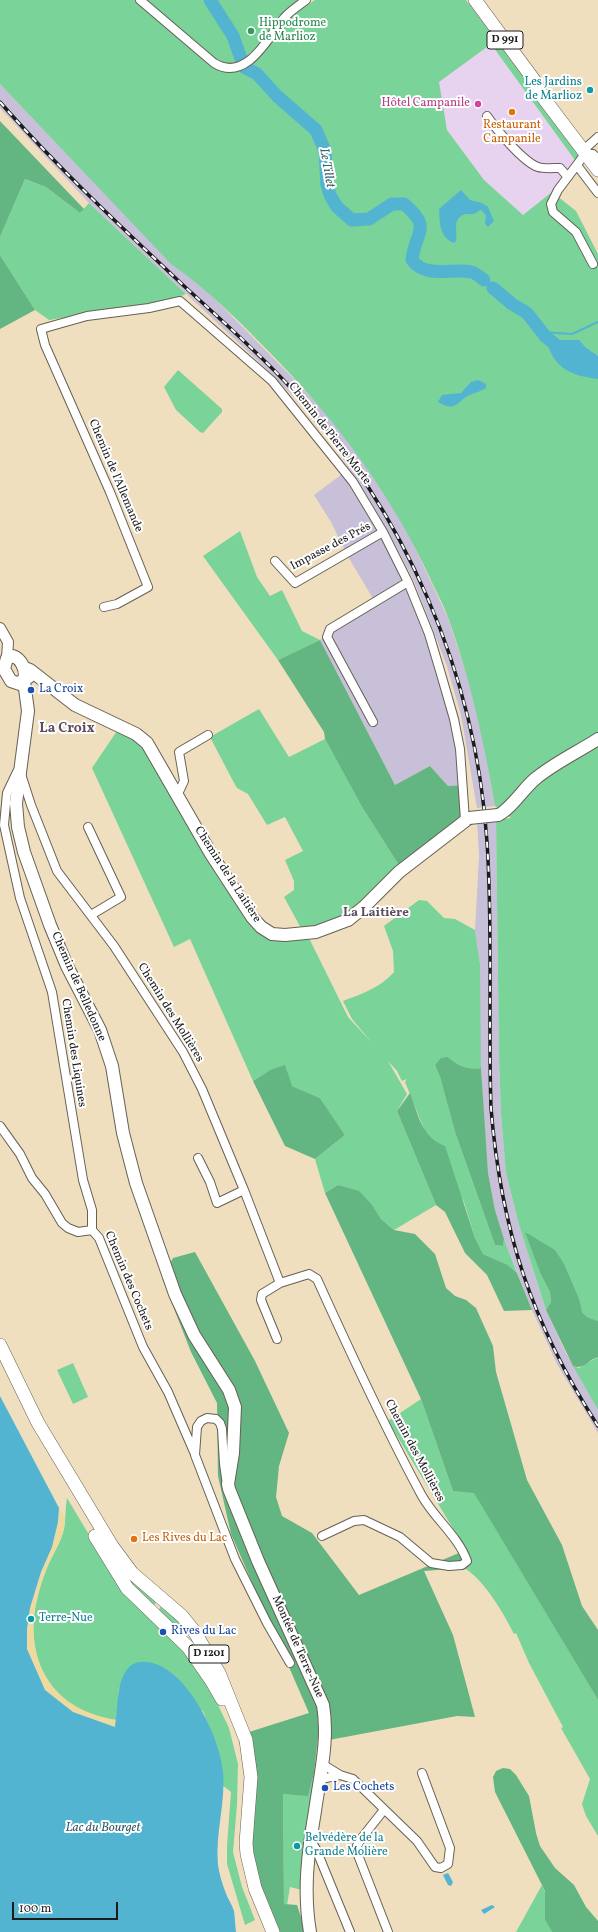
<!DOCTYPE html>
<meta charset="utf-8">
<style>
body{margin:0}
#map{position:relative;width:598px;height:1932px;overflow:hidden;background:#efdfbf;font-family:Vollkorn,serif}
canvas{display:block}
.scale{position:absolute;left:12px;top:1902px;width:106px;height:18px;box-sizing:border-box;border:2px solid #1c1c1c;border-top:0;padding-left:5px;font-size:12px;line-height:14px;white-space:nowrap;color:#1c1c1c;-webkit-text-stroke:3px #fff;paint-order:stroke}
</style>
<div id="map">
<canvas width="598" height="1932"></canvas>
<div class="scale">100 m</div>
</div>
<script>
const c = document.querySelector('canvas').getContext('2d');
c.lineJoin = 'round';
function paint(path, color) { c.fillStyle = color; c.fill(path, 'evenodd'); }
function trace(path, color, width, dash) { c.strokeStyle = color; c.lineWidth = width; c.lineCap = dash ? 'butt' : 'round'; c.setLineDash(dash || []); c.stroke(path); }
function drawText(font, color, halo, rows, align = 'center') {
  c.font = font + ' Vollkorn,serif'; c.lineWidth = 4; c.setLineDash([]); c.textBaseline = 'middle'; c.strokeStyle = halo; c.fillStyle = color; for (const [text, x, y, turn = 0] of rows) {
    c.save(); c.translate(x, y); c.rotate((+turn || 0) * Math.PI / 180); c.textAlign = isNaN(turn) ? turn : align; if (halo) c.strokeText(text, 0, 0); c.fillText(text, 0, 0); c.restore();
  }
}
paint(new Path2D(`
 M 491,44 L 577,163 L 559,190 L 552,192 L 523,215 L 484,180 L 447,130 L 438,82 Z`), '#e7d2ef');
paint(new Path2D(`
 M 0,84 L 171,263 L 199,283 L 295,380 L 323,410 L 355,449 L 381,487 L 407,531 L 448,618 L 470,684 L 480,723 L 495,806 L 477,808 L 461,715 L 447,666 L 413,579 L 389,533 L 362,487 L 334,446 L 295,398 L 257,360 L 89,203 L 0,108 Z
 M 345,472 L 408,582 L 441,674 L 464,785 L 448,786 L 430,766 L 395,785 L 320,640 L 337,624 L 375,602 L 347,555 L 331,522 L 314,495 Z
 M 496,820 L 499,1058 L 501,1114 L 506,1173 L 519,1225 L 546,1310 L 565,1351 L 598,1410 L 598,1433 L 557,1364 L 532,1310 L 504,1239 L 495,1210 L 488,1173 L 484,1124 L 479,1028 L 480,964 L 475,930 L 479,856 L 477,821 Z`), '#c8bfd8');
paint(new Path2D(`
 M 0,0 L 303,0 L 278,17 L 261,44 L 249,54 L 252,61 L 292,15 L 315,0 L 466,0 L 581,155 L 577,163 L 491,44 L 439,82 L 447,130 L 484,180 L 523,215 L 552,192 L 576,211 L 598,254 L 598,1321 L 587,1317 L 582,1312 L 526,1232 L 541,1275 L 550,1292 L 551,1302 L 546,1310 L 519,1225 L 506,1173 L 501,1114 L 499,1058 L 496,820 L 511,818 L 495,806 C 484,743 471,681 449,620 C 444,605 436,592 430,578 C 392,496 340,425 277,360 C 244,326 210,291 171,264 L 0,84 Z
 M 25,179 L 46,187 L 80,213 L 89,203 L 186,294 L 172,300 L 49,320 L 35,310 L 0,255 L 0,237 Z
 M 178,370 L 222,409 L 222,412 L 203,433 L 200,432 L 176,410 L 164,387 Z
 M 240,531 L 257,577 L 270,596 L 282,590 L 302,631 L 320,640 L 278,660 L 203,556 Z
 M 259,709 L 289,757 L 325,739 L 362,807 L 402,870 L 364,907 L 307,934 L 348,1017 L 372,1043 L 352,1019 L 343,1001 C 362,994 381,987 394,972 L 393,951 L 384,926 L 419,900 L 427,901 L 444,918 L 455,919 L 475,930 L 480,964 L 481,1068 C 466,1070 459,1066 448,1057 L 435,1065 L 440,1077 L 455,1132 L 495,1245 L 503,1246 L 504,1239 L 517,1273 L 508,1265 L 483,1254 L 475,1238 L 464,1202 L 435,1143 L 426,1134 L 405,1082 L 407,1079 L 402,1081 L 397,1071 L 388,1061 L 407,1094 L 397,1111 L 436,1205 L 394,1230 L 381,1219 L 373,1206 L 338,1185 L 325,1193 L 315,1159 L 345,1135 L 320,1098 L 292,1086 L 270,1070 L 253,1081 L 190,939 L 174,947 L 92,768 L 119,728 L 142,738 L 259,929 L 302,930 L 284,897 L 294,890 L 294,881 L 285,860 L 303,851 L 285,817 L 267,825 L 248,794 L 237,788 L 233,781 L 210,737 Z
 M 598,1357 L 598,1410 L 573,1366 L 579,1368 Z
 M 73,1363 L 88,1397 L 73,1404 L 57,1370 Z
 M 421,1399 L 453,1491 L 474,1492 L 598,1700 L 598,1836 L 586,1816 L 582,1804 L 590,1779 L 561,1728 L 563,1727 L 529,1663 L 516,1633 L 514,1634 C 504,1614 484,1579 464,1568 L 466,1550 L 388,1421 Z
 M 67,1498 L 115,1578 L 181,1645 L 206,1680 L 229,1728 L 238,1764 L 237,1805 L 233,1852 L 242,1887 L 255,1920 L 245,1925 L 227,1864 L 227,1846 L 231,1792 L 222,1785 C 223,1759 212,1735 203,1711 L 119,1688 L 116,1720 C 101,1718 86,1714 73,1706 C 38,1684 27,1638 37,1600 C 39,1590 43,1578 47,1568 C 52,1555 61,1543 64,1529 C 66,1519 65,1508 67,1498 Z
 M 132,1579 L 158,1600 L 152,1608 L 137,1594 L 129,1580 Z
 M 163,1604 L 185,1628 L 186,1632 L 183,1634 L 157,1612 Z
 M 314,1773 L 317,1773 L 302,1890 L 290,1887 L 287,1905 L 284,1904 L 283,1794 L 308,1795 Z
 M 542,1885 L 545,1892 L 545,1920 L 552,1932 L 516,1932 Z`), '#7ad399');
paint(new Path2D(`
 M 0,121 L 84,209 L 80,213 L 46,187 L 25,179 L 0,237 Z
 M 0,255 L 35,310 L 0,329 Z
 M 320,640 L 395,785 L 430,766 L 448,786 L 464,785 L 465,820 L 402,870 L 362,807 L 325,739 L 324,732 L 278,660 Z
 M 448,1057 C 459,1066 466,1070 481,1068 L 488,1173 L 495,1210 L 504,1239 L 503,1246 L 495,1245 L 455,1132 L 440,1077 L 435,1065 L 441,1058 Z
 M 285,1065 L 292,1086 L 320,1098 L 345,1135 L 315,1159 L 285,1146 L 253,1081 L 270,1070 Z
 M 410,1093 C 418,1114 422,1138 445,1146 L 475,1238 L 483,1254 L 508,1265 L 517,1273 L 532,1310 L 504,1311 L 487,1275 L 465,1253 L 445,1212 L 436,1205 L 397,1111 Z
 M 338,1185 L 359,1191 L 373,1206 L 381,1219 L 394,1230 L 415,1234 L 435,1254 L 446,1288 L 455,1296 L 466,1300 L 476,1308 L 493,1346 L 496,1372 L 527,1480 L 562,1545 L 582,1606 L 598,1630 L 598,1700 L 474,1493 L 453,1491 L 421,1399 L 325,1193 Z
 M 525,1232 L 555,1250 L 564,1264 L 579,1299 L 582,1312 L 587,1317 L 598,1321 L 598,1357 C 588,1360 584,1370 573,1366 L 546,1310 L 551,1302 L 550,1292 L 541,1275 Z
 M 195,1252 L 255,1361 L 289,1433 L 279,1466 L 276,1497 L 282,1516 L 312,1533 L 359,1595 L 466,1550 L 464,1568 L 424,1571 L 453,1635 L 475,1717 L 457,1716 L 329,1740 L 318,1737 L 314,1773 L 308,1796 L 283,1794 L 284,1904 L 297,1905 L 306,1932 L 277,1932 L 266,1906 L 251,1856 L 249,1732 L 309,1713 L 231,1534 L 218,1476 L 217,1403 L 191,1352 L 162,1278 L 173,1258 Z
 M 503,1768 L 510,1769 L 516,1775 L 529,1796 L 536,1833 L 540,1846 L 555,1868 L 574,1885 L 586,1907 L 598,1921 L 598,1932 L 552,1932 L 545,1920 L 545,1891 L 495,1792 L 493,1777 L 496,1771 Z`), '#63b581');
paint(new Path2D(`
 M 59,1508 C 60,1510 63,1513 64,1515 C 69,1530 52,1555 46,1569 C 32,1605 26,1646 48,1680 C 64,1704 88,1715 116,1720 L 115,1727 L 73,1712 L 45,1690 L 27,1649 L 27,1629 L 30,1608 L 41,1572 L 52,1547 L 58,1522 Z`), '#eeda9e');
paint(new Path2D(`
 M 461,190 L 470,200 L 482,203 L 488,207 L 494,221 L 488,227 L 485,224 L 486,215 L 481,210 C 477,211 476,214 473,214 C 469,215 466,213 463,215 C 452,220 458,232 456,241 L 454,243 C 439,237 440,223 439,209 Z
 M 545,336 L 552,340 L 579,340 L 585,347 L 598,356 L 598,379 C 567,375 553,367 545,336 Z
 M 478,380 L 486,384 L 486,388 C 481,391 477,392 472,394 C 457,399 458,414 438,402 L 442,395 L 461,393 L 471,382 Z
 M 0,1396 L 59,1508 L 58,1522 L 52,1547 L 41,1572 L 30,1608 L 27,1629 L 27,1649 L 45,1690 L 73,1712 L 115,1727 C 119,1707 114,1658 147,1662 C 186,1666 219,1735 223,1771 C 226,1802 215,1833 218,1865 C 219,1873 222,1883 225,1891 C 227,1898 232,1904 234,1911 C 235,1918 235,1925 236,1932 L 0,1932 Z
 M 448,1873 L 453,1882 L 451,1886 L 448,1885 L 443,1875 Z
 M 492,1905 L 495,1907 L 484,1914 L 481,1910 Z`), '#53b4d2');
trace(new Path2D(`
 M 542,332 L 572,334 L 598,322`), '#53b4d2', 2);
trace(new Path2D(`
 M 210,0 L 233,36 L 244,67 L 257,74 L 277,96 L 316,130 L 325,151 L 327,185 L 330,195 L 337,207 L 352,220 L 369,219 L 392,204 L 404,204 C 433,228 415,231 412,260 C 426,279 452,268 471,272 C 476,273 480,277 484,280
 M 493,288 L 512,304 L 527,313 L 545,336 L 558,347`), '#53b4d2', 13);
const minor = new Path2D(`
 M 140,0 L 214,63 C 246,83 268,38 284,18 C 290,11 298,6 306,0
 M 487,116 C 496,129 523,162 538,167 C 544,169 553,168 560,168 L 568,177
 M 588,146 L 598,137
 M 575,168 L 579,168 L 598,193
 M 593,264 L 576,232 L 553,212 L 551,204 L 558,190 L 585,154 L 593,154 L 597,158
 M 275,561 L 295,583 L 383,532
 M 104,607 L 117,604 L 148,587 L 110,492 L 45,345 L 41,329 L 87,316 L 149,308 L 180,301 L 272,381 L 353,482 L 383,532 L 408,582 L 429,634 L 441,674 L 454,719 L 460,749 L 465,820
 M 373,722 L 327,637 L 330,629 L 408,582
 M 17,772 L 7,793 L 4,825 L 20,898 L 52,992 L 83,1180 L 92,1210 L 92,1230
 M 21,774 L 31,805 L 57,871 L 114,946 L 183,1052 L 202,1089 L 244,1190 L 280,1283 L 309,1274 L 317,1279 C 350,1352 384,1426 422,1496 C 435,1519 458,1536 467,1561 L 462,1565 L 449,1566 L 431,1563 L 400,1537 L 364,1520 L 354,1521 L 322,1536
 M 177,796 L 184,781 L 179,752 L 208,735
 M 88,827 L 121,897 L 91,915
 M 0,1126 L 20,1154 L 32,1178 L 45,1194 L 62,1223 L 68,1228 L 78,1232 L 92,1230
 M 198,1158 L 210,1182 L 217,1203 L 244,1190
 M 92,1230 L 99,1238 L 143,1347 L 168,1392 L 194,1452
 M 277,1339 L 261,1300 L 262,1294 L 280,1283
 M 226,1478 L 224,1464 L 222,1429 L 220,1423 L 216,1419 L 207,1418 L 201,1421 L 197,1427 L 195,1455 L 235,1559 L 267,1623 L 290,1663
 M 322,1764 L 340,1775 L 353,1779 L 417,1841 L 435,1867 L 441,1868 L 448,1864 L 450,1848 L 422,1773
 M 321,1779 L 340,1775
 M 383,1811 L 361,1839 L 357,1846 L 358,1855 L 388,1932
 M 311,1841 L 316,1849 L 350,1932`);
const tertiary = new Path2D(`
 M 0,628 L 8,642 L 7,658`);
const secondary = new Path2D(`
 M 25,668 L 30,670 L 75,705 L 136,734 L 147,743 L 211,854 L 252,917 L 261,927 L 272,934 L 285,935 L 316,932 L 348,920 L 364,907 L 399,872 L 469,818
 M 25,676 C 25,668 21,659 13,656 L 7,658 L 4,669 L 11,681 L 20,684 L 25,677 L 29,677
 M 24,681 L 28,711 L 16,803 L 18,827 L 24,852 L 50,925 L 67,966 L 100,1030 L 112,1066 L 123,1133 L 136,1183 L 175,1294 L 194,1335 L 229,1390 L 235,1407 L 233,1453 L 228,1484 L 229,1489 L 258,1561 L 323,1705 C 329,1740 320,1775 315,1811 C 308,1852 303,1891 310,1932
 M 498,815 C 510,810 524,788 535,779 C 554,763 578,752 598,739`);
const primary = new Path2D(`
 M 475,0 L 534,80 L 542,96 L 598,170
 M 0,1345 L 38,1423 L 112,1546 L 132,1573 L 182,1616 L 194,1631 L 219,1673 L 246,1740 L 251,1777 L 246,1843 L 247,1854 L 255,1888 L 273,1932
 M 95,1536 L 127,1588 L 188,1647 L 211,1680 L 222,1699`);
trace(minor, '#666055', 10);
trace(tertiary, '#666055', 12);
trace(secondary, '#666055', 14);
trace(primary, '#666055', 14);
trace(minor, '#fff', 8);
trace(tertiary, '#fff', 10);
trace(secondary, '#fff', 12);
trace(primary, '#fff', 13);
const rail = new Path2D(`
 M 0,102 C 57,167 121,227 184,286 C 220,319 258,352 291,388 C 405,511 476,674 487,842 C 493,930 488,1019 491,1108 C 501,1230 531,1322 598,1426`);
trace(rail, '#1c1c1c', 3.5);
trace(rail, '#fff', 2, [6]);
const secondaryBridge = new Path2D(`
 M 469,818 L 498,815`);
trace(secondaryBridge, '#666055', 14, []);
trace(secondaryBridge, '#fff', 12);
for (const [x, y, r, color] of [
 [251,31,4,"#2e9e5b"],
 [590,90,4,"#0f9aa8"],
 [478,104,4,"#d1479c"],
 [512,112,4,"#e8710a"],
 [31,690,4,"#1a4fb4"],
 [134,1539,4,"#e8710a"],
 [31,1619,4,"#0f9aa8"],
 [163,1632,4,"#1a4fb4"],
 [325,1788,4,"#1a4fb4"],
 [297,1846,4,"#0f9aa8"]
]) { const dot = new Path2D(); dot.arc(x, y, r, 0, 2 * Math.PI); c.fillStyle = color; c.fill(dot); trace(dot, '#fff', 1.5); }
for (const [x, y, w] of [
 [505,40,36],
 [209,1654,40]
]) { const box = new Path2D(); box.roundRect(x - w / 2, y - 9, w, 18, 3); c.fillStyle = '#fff'; c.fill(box); trace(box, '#1c1c1c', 1); }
drawText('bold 11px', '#1c1c1c', null, [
 ["D 991",505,40],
 ["D 1201",209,1654]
]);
drawText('12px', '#27864d', '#fff', [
 ["Hippodrome",259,24],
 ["de Marlioz",259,38]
], 'left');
drawText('12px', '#0d838f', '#fff', [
 ["Les Jardins",582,83,"right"],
 ["de Marlioz",582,97,"right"],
 ["Terre-Nue",39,1619],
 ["Belvédère de la",305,1839],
 ["Grande Molière",305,1853]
], 'left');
drawText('12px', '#b23c85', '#fff', [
 ["Hôtel Campanile",470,104]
], 'right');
drawText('12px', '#c56008', '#fff', [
 ["Restaurant",512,126],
 ["Campanile",512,140],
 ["Les Rives du Lac",142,1539,"left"]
]);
drawText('12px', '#1c1c1c', '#fff', [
 ["Chemin de Pierre Morte",329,434,52],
 ["Chemin de l'Allemande",115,476,67],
 ["Impasse des Prés",331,547,-28],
 ["Chemin de la Laitière",227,875,57],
 ["Chemin de Belledonne",78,987,66],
 ["Chemin des Mollières",170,1013,58],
 ["Chemin des Liquines",73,1053,81],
 ["Chemin des Cochets",128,1281,67],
 ["Chemin des Mollières",414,1451,62],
 ["Montée de Terre-Nue",297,1647,66]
]);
drawText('12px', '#164399', '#fff', [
 ["La Croix",39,690],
 ["Rives du Lac",171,1632],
 ["Les Cochets",333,1788]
], 'left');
drawText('italic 13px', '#35606e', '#fff', [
 ["Le Tillet",326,168,80],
 ["Lac du Bourget",103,1829]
]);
drawText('bold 13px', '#5e4c5e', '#fff', [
 ["La Laitière",376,914]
]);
drawText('bold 14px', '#5e4c5e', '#fff', [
 ["La Croix",67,729]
]);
</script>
